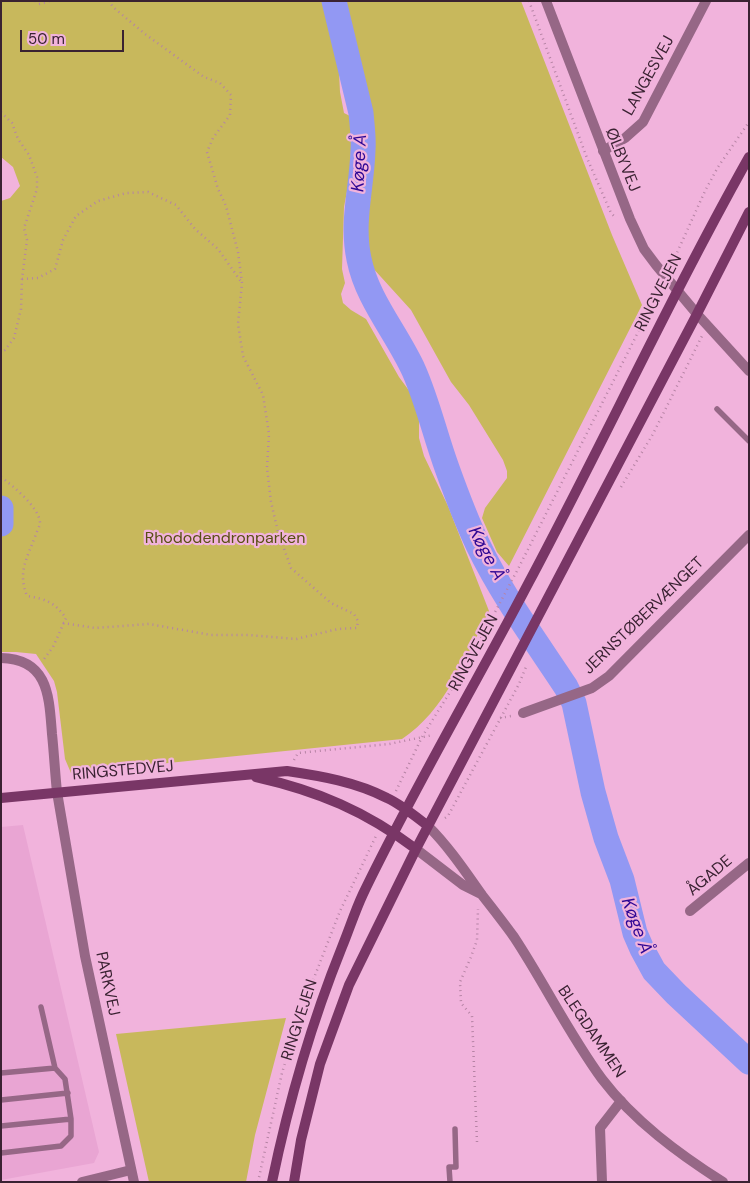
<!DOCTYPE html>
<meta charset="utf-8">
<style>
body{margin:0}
#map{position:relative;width:750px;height:1183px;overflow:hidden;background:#f1b3dc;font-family:"DM Sans",sans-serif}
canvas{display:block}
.frame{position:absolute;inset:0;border:2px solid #3a2232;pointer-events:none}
.scale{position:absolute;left:20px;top:30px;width:104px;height:22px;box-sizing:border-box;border:2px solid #3a2232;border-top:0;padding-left:6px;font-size:15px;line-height:18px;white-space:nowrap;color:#3a2232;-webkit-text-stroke:4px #f1b3dc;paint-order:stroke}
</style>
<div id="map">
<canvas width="750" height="1183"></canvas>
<div class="frame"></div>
<div class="scale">50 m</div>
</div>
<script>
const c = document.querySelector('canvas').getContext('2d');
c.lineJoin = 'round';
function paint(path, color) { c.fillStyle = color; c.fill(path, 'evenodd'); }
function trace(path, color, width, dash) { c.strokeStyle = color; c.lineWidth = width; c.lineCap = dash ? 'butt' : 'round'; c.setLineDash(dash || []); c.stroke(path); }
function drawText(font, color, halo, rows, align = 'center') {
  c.font = font + ' "DM Sans",sans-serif'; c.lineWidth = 4.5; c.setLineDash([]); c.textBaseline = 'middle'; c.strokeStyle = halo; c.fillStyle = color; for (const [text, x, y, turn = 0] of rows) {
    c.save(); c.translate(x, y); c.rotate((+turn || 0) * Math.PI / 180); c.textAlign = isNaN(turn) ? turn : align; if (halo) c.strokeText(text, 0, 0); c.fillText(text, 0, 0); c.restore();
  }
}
paint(new Path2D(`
 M 23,825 L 99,1152 L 94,1163 L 1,1180 L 1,827 Z`), '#e9a5d3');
paint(new Path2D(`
 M 1,1 L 326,1 L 329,22 L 338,52 L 340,92 L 344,113 L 350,116 L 352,123 L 350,176 L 344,207 L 342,269 L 345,283 L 341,294 L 343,303 L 351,310 L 366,319 L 399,377 L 413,396 L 419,412 L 419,438 L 424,456 L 448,506 L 489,611 C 468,654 444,712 402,739 L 71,773 L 65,759 L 57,692 L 54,681 L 36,654 L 16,652 L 1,652 L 1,201 L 10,198 L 20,186 L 13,167 L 1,157 Z
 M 345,1 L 521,1 L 612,235 L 642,305 L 509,566 L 497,552 L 482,518 L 485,508 L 507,478 L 507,471 L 503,460 L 469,405 L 451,382 L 411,310 L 371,266 L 369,251 L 367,219 L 371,196 L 371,182 L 374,159 L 373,131 L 370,107 L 358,57 L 345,10 Z
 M 286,1018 L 255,1135 L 246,1182 L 149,1182 L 116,1034 Z`), '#c8b85c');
trace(new Path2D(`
 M 334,1 L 361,113 C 362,125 364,138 363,150 C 362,187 351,222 359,259 C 367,300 397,333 414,371 C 428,403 435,435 447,468 C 456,493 466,520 478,545 C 502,595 535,640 566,687 L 574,703 L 593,792 L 606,838 L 622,880 L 635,933 L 642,949 L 654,971 L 676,994 L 749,1062
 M 1,508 L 1,524`), '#9298f3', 25);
trace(new Path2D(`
 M 35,1 L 39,4 L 50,1
 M 529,1 L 587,158 L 611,213 L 616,218
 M 1,112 L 12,123 L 18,139 L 29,155 L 37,177 L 37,189 L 24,228 L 27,240 L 22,279 L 21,309 L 14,338 L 5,350 L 1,352
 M 671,266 L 705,191 L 718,167 L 749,122
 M 22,279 L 38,278 L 55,269 L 63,240 L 76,216 L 98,201 L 126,193 L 148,192 L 176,205 L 195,229 L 218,249 L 242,283
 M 1,477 C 12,485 40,508 40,523 C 40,526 37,531 36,534 C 28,557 17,571 27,596 C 46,599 54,602 66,618 L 53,647 L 42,662
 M 621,487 L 653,434 L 702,336
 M 63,623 L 95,628 L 149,624 L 211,635 L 249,635 L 296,639 L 338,629 L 357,628 L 358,621 L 354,614 L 331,603 L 291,568 L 278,532 L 271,502 L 267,468 L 269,434 L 263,395 L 243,356 L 238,324 L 242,283 L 238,252 L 226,206 L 218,189 L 207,152 L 213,138 L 230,115 L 231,95 L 220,83 L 204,77 L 145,34 L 113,7 L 109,1
 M 500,718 L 511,716
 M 294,760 L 298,753 L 389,744 L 433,735
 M 396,791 L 422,737 L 468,663 L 519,567 L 660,289
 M 445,818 L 448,816 L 519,684 L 526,667
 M 477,1142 L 472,1016 L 461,1003 L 460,982 L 471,957 L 477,940 L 478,909
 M 258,1182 L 282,1073 L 300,1014 L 340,911 L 377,834`), '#b684a5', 2.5, [1, 4]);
trace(new Path2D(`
 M 717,409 L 749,441
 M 1,1073 L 55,1068
 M 1,1100 L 68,1093
 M 1,1126 L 71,1119
 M 1,1153 L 61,1146 L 71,1136 L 71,1119 L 65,1079 L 55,1068 L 41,1007
 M 450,1182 L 449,1167 L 456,1167 L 455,1129`), '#966786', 5.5);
trace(new Path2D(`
 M 603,151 L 625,138 L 643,122 L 706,1
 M 697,314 L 749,371
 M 1,658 C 49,659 49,697 52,734 C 54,753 55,773 57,792
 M 523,713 L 592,688 L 609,676 L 749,535
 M 690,911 L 749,863
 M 82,1182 L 131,1170
 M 602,1182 L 600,1128 L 621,1101`), '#966786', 10);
trace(new Path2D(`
 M 546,1 L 630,219 L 644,249 L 656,265 L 697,314
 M 57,792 L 85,956 L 134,1182
 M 428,826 C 449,847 465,871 482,895 C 493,909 504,923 514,937 C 545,984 569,1034 602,1079 C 634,1121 679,1154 723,1182
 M 416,849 L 463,885 L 479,893`), '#966786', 10);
trace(new Path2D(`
 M 256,777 C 318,791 365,811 416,849
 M 1,798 L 287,771 C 321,776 356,782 387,798 C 402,805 415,816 428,826
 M 272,1182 C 289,1100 311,1024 342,947 C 349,930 355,911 363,894 C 414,788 474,687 529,582 C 604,441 671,296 749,157
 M 294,1182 L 301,1140 L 320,1064 L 349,985 L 416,849 L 697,314 L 749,212`), '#793666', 10);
drawText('16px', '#3a2232', '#f1b3dc', [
 ["LANGESVEJ",649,76,-61],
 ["ØLBYVEJ",622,160,68],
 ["RINGVEJEN",659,293,-63],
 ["JERNSTØBERVÆNGET",644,616,-44],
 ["RINGVEJEN",474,653,-61],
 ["RINGSTEDVEJ",123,771,-5],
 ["ÅGADE",710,876,-40],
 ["PARKVEJ",107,984,78],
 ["RINGVEJEN",300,1020,-72],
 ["BLEGDAMMEN",591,1032,56]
]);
drawText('16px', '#584f13', '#f1b3dc', [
 ["Rhododendronparken",225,539]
]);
drawText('italic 18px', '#2e0794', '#f1b3dc', [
 ["Køge Å",360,163,-87],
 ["Køge Å",486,554,62],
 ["Køge Å",636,926,70]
]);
</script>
